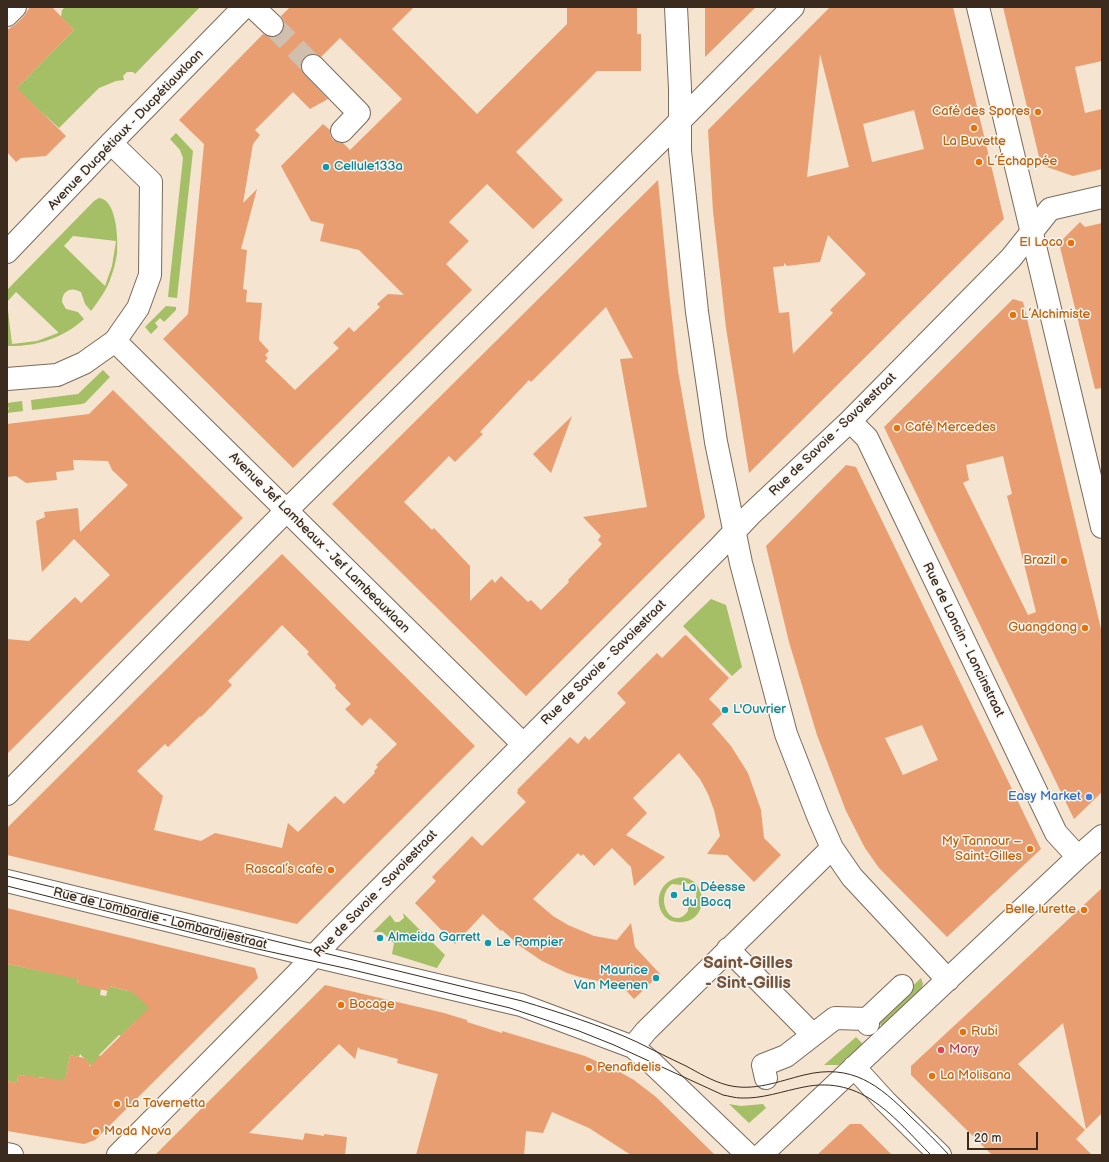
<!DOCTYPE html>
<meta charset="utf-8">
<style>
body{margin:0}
#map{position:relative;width:1109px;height:1162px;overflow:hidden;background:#f4e4d0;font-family:"Balsamiq Sans",sans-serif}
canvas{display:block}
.frame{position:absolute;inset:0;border:8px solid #3b2a1e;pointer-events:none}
.scale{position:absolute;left:967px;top:1132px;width:71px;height:18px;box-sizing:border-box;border:2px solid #3b2a1e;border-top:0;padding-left:5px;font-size:12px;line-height:14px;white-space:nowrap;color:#3b2a1e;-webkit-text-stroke:3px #f6f6f2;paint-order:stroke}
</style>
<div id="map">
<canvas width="1109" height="1162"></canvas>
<div class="frame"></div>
<div class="scale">20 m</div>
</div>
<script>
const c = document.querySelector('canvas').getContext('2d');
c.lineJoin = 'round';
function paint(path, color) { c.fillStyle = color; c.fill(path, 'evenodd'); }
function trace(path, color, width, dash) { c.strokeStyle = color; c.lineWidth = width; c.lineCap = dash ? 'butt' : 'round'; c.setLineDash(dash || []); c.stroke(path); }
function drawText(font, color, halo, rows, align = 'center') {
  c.font = font + ' "Balsamiq Sans",sans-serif'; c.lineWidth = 3; c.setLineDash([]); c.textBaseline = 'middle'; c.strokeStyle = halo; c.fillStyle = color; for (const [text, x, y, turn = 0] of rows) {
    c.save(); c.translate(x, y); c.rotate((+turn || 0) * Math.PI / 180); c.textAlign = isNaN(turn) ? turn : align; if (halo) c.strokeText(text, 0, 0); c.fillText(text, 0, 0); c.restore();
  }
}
paint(new Path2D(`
 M 65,7 L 200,7 L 135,74 L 133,72 L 127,72 L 123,76 L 124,80 L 116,81 L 99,88 L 59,128 L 16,89 L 74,30 L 61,17 L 62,10 Z
 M 176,133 L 193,151 L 177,298 L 168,297 L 183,158 L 180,150 L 170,139 Z
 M 99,198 C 117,200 118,239 117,253 C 116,261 114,269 111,277 C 107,290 99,300 91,311 L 85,304 L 81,292 C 71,286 62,291 62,302 L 66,309 L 78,312 L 84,319 C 64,338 35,347 7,346 L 7,290 L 94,201 ZM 73,236 L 116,241 L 112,266 L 105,286 L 64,246 ZM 16,292 L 58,332 L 58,333 L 37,341 L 12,344 L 7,302 Z
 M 166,306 L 176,307 L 176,310 L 164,322 L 160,318 L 155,323 L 158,327 L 151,334 L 145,327 Z
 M 103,370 L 110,377 L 85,403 L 82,404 L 32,410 L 31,400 L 78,394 Z
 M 22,401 L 23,411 L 7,413 L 7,410 L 9,409 L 7,403 Z
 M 711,599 L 726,605 L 742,667 L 732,676 L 683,626 Z
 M 677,878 C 706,873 712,919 683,922 C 655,926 649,885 677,878 ZM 686,883 C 699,884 700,902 688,906 L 688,911 C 672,933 653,898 672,884 L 682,885 Z
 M 403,913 L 445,955 L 437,968 L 392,954 L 394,943 L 382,932 L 373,932 L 390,915 L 395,922 L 399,922 L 404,918 Z
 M 7,964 L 78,978 L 77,984 L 102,983 L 100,995 L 106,996 L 109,986 L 128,991 L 129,986 L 155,1013 L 135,1022 L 121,1036 L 119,1035 L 99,1055 L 105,1062 L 96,1071 L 80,1054 L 79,1057 L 70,1055 L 64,1087 L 45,1084 L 46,1078 L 39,1077 L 37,1087 L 26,1076 L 18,1075 L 17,1083 L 7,1081 Z
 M 921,978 L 923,984 L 921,990 L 882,1026 L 874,1019 L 891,1007 Z
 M 856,1037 L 863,1044 L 839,1065 L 824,1065 Z
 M 729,1104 L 741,1106 L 763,1104 L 766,1108 L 749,1123 Z`), '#a4bf65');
paint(new Path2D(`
 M 30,7 L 52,7 L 74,30 L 17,88 L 66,136 L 46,156 L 21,158 L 16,162 L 7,152 L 7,30 L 16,24 L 24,16 Z
 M 290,7 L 414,7 L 392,29 L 477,114 L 567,24 L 567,7 L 637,7 L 637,34 L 641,34 L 641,71 L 597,71 L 516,152 L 563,200 L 533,229 L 487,184 L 449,222 L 469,241 L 446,264 L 472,290 L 293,468 L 163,339 L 188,314 L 204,144 L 179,120 L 263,34 L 269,37 L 276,37 L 281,34 L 284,28 L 284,21 L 281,16 ZM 340,38 L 402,99 L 350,150 L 343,143 L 339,143 L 333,140 L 330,135 L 330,130 L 323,124 L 281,166 L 311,221 L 324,224 L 320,241 L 359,250 L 404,295 L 388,294 L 377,304 L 380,307 L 354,332 L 349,327 L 333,343 L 339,348 L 295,390 L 265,361 L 268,358 L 265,355 L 269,351 L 259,340 L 262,303 L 246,302 L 247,290 L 243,289 L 247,250 L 241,249 L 257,189 L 243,203 L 253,144 L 260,135 L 255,130 L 293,92 L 310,109 L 328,99 L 304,74 L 301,69 L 301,63 L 304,57 L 310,54 L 316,54 L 321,57 Z
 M 705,7 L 756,7 L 705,57 Z
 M 830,7 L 953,7 L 1004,219 L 749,473 L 726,328 L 713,211 L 708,130 ZM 820,54 L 849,167 L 807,177 ZM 914,110 L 924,149 L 872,162 L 863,124 ZM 828,235 L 866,274 L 830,310 L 833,313 L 793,354 L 789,312 L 779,313 L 773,267 L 784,266 L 784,263 L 787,266 L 820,262 Z
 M 1003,7 L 1102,7 L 1102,61 L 1075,67 L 1085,113 L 1102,109 L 1102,169 L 1073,176 L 1041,165 Z
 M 658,180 L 669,292 L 678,371 L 689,434 L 705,517 L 526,696 L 332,504 ZM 606,307 L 633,358 L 620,359 L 647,507 L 583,517 L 601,536 L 598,540 L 602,544 L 568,580 L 569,582 L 541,610 L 531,600 L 528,602 L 501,576 L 495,583 L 492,579 L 470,601 L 470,566 L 434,528 L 432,530 L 404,502 L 449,456 L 455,462 L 483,434 L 480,432 L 529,380 L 531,382 Z
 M 1080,222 L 1085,227 L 1102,223 L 1102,388 L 1095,389 L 1059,243 Z
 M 1013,299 L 1023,302 L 1102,633 L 1102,792 L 1074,819 L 884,427 ZM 1003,456 L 1012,494 L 1007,496 L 1036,612 L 1028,615 L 963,483 L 969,480 L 966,465 Z
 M 113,390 L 243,518 L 7,754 L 7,639 L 29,641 L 75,597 L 81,603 L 110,575 L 74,539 L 42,572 L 36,521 L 45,517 L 44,512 L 78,508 L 80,532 L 128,485 L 112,470 L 108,461 L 73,460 L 74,470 L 56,472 L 57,480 L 26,483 L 16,476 L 7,477 L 7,424 L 89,414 Z
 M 572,416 L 551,473 L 533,454 Z
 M 846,465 L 856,467 L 1041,849 L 947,937 L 879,868 L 865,848 L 846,811 L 817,735 L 789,642 L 766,546 ZM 922,725 L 938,760 L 903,775 L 885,738 Z
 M 282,554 L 475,746 L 297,924 L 7,855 L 7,828 ZM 282,625 L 309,652 L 307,654 L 336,685 L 335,688 L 351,704 L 345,709 L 362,726 L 370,718 L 397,744 L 376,765 L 378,767 L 374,771 L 375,773 L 344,804 L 335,796 L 298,832 L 288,823 L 282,848 L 215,833 L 201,841 L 154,830 L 163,796 L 137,771 L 165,744 L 168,747 L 200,716 L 201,717 L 232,685 L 228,681 Z
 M 686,635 L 729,678 L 709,699 L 723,713 L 712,724 L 731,746 L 748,773 L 761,810 L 764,838 L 781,855 L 754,882 L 727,855 L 707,854 L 720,836 L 714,810 L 708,794 L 700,779 L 679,753 L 633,798 L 647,813 L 626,835 L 665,857 L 650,871 L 634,886 L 631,867 L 612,848 L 594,866 L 583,854 L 581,856 L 578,853 L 533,899 L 553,916 L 568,925 L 594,936 L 617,940 L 631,923 L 635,947 L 660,974 L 634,999 L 618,982 L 598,981 L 580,977 L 567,973 L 542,961 L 520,946 L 502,930 L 501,931 L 483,914 L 455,944 L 415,903 L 436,881 L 432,877 L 472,836 L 482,846 L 526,802 L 517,793 L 518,791 L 517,790 L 570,737 L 578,744 L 585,736 L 589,740 L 626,703 L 617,693 L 657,653 L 662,658 L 684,636 Z
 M 1102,888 L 1102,1113 L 1086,1129 L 1063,1023 L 1018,1064 L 1085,1130 L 1076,1139 L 1092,1155 L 992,1155 L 911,1075 L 911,1066 Z
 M 7,908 L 255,968 L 258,978 L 95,1140 L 84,1144 L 7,1131 L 7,1081 L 17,1083 L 18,1075 L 65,1080 L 70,1055 L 84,1058 L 90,1064 L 89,1067 L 149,1008 L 132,992 L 109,986 L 108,991 L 77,984 L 78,979 L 7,964 Z
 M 325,985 L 444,1013 L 467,1020 L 467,1022 L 502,1033 L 502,1031 L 585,1056 L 618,1071 L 634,1080 L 656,1097 L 715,1155 L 631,1155 L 589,1128 L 552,1112 L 543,1133 L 526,1131 L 524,1155 L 416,1155 L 438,1074 L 397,1063 L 398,1059 L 360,1049 L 358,1047 L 355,1059 L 339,1044 L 249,1133 L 303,1140 L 305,1133 L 324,1136 L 324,1134 L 347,1137 L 345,1155 L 155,1155 Z
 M 850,1124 L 861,1124 L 892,1155 L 817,1155 Z`), '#e89e71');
trace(new Path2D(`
 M 272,25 L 313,66`), '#cfbfac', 22, [22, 11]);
const minor = new Path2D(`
 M 253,7 L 272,25
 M 676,7 L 680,89 L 680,151 L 697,312 L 716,442 L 741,563 L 786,734 L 818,816 L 832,848 L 852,877 L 948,980
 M 7,15 L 15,7
 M 313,66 L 359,113 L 342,131
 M 7,252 L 111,143 L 244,7
 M 115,341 L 523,744
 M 7,379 L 57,375 L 84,363 L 115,341 L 138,308 L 150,275 L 151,182 L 111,143
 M 850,421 L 867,438 L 1056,833 L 1078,857
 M 7,794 L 286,511 L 659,142 L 793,7
 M 7,881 L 314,956 L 521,1005 L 633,1047 L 651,1062 L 748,1155
 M 728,949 L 813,1035
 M 868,1024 L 867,1019 L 902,986
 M 633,1047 L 646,1031 L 832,848
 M 854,1067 L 885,1101 L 940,1155
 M 766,1078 L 763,1065 L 786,1056 L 835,1018 L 867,1019
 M 7,1154 L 12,1155
 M 118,1155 L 297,974 L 333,936 L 718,549 L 751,514 L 850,421 L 1011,258 L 1050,209 L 1102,197
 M 761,1155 L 1078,857 L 1102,836`);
const major = new Path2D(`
 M 978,7 L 1102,527`);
trace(minor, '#7c6b5c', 24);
trace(major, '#7c6b5c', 24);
trace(minor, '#fff', 22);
trace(major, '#fff', 22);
trace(new Path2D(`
 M 7,876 L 522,1001 C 561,1013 600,1025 637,1042 C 653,1050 669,1058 686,1066 C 699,1073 712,1081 727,1085 C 754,1092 779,1081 804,1075 C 852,1063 879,1085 911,1117 C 924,1129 937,1142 949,1155
 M 7,886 L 253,948 L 349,969 L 510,1008 L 579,1031 L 614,1045 L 723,1095 C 729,1096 735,1098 741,1098 C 762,1099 783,1091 804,1087 C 863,1075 894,1118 931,1155`), '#3b2a1e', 1);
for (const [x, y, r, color] of [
 [1038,112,4,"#e8710a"],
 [974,128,4,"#e8710a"],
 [979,162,4,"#e8710a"],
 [326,167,4,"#0f9aa8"],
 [1071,243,4,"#e8710a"],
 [1013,315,4,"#e8710a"],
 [897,428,4,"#e8710a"],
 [1064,561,4,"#e8710a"],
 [1085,628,4,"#e8710a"],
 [725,710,4,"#0f9aa8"],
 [1089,797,4,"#3f7fe0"],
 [1030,849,4,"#e8710a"],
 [331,870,4,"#e8710a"],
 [674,895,4,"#0f9aa8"],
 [1084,910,4,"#e8710a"],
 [380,938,4,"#0f9aa8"],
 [488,943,4,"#0f9aa8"],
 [656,978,4,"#0f9aa8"],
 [341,1005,4,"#e8710a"],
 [963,1032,4,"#e8710a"],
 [941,1050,4,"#e0444e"],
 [589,1068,4,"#e8710a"],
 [932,1076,4,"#e8710a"],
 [117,1104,4,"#e8710a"],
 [96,1132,4,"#e8710a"]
]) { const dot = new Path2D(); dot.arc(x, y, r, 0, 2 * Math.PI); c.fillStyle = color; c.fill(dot); trace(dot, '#f6f6f2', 1.5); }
drawText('13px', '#c56008', '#f6f6f2', [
 ["Café des Spores",1030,112,"right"],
 ["La Buvette",974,142,"center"],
 ["L’Échappée",987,162],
 ["El Loco",1063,243,"right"],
 ["L’Alchimiste",1021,315],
 ["Café Mercedes",905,428],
 ["Brazil",1056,561,"right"],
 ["Guangdong",1077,628,"right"],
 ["My Tannour –",1022,842,"right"],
 ["Saint-Gilles",1022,857,"right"],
 ["Rascal’s cafe",323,870,"right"],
 ["Belle lurette",1076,910,"right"],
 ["Bocage",349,1005],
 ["Rubi",971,1032],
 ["Penafidelis",597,1068],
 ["La Molisana",940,1076],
 ["La Tavernetta",125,1104],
 ["Moda Nova",104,1132]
], 'left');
drawText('13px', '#3b2a1e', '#f6f6f2', [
 ["Avenue Ducpétiaux - Ducpétiauxlaan",126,130,-46],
 ["Rue de Savoie - Savoiestraat",833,435,-44],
 ["Avenue Jef Lambeaux - Jef Lambeauxlaan",319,543,45],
 ["Rue de Loncin - Loncinstraat",963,640,64],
 ["Rue de Savoie - Savoiestraat",604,663,-45],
 ["Rue de Savoie - Savoiestraat",376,894,-46],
 ["Rue de Lombardie - Lombardijestraat",160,919,14]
]);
drawText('13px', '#0d838f', '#f6f6f2', [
 ["Cellule133a",334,167],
 ["L'Ouvrier",733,710],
 ["La Déesse",682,888],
 ["du Bocq",682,903],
 ["Almeida Garrett",388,938],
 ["Le Pompier",496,943],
 ["Maurice",648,971,"right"],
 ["Van Meenen",648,986,"right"]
], 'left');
drawText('13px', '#366cbe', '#f6f6f2', [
 ["Easy Market",1081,797]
], 'right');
drawText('13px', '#be3a42', '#f6f6f2', [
 ["Mory",949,1050]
], 'left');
drawText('bold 17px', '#78533b', '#f6f6f2', [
 ["Saint-Gilles",748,964],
 ["- Sint-Gillis",748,984]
]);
</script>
